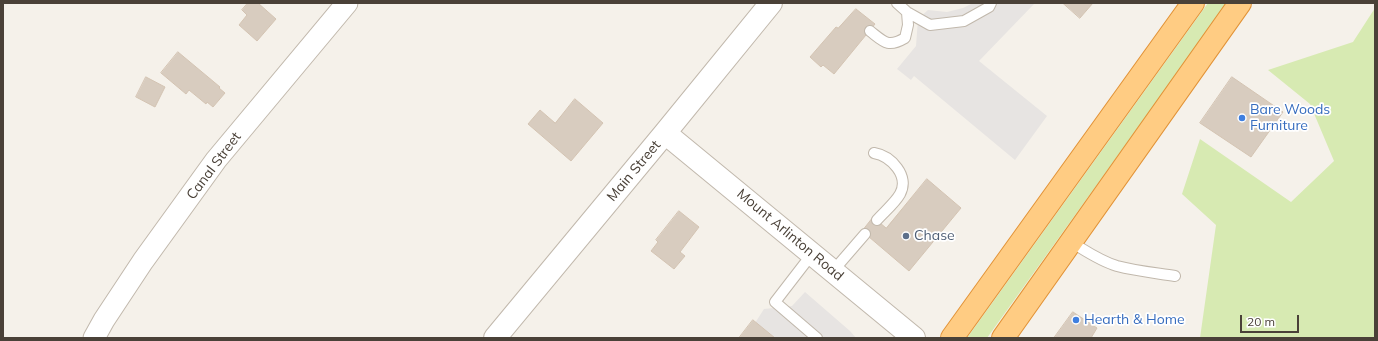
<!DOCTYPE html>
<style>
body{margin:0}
#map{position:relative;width:1378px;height:341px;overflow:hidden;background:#f5f1ea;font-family:Mulish,sans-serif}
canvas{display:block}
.frame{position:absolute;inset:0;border:4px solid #4a4138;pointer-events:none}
.scale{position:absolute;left:1240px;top:315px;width:59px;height:18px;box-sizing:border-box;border:2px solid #4a4138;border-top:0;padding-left:5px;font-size:12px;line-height:14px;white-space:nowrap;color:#4a4138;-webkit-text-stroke:3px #fff;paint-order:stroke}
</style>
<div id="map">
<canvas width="1378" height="341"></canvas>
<div class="frame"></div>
<div class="scale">20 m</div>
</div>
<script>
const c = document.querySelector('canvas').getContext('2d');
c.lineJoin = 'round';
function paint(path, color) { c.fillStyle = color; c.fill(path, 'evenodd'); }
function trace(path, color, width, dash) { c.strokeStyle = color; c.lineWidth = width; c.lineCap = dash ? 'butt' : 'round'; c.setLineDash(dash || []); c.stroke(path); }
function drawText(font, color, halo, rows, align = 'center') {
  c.font = font + ' Mulish,sans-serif'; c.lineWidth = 3.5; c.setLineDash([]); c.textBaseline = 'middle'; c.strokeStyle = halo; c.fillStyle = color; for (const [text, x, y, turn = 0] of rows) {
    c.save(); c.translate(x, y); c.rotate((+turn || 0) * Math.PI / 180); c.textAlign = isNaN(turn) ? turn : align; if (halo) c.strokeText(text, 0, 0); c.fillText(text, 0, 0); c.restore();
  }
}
paint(new Path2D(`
 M 1208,3 L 1227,3 L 987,338 L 967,338 Z
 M 1375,8 L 1375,338 L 1200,338 L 1216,225 L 1182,194 L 1200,139 L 1291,202 L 1334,161 L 1310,104 L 1268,70 L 1353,42 Z`), '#d7eab2');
paint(new Path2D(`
 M 973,3 L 1034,4 L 979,61 L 1047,116 L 1015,160 L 914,76 L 911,80 L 897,69 L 916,46 L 918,19 L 928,10 L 947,12 L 963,8 Z
 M 805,292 L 850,331 L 856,338 L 775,338 L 755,323 L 764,309 L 792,306 Z`), '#e7e4e2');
const building = new Path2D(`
 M 248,3 L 258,3 L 276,19 L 257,41 L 239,25 L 247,15 L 242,10 Z
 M 1063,3 L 1093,3 L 1080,18 Z
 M 856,9 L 875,24 L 834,74 L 823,65 L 821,67 L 810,57 L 836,27 L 838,28 Z
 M 178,52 L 220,87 L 219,88 L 225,93 L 213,107 L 207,102 L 206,104 L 189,90 L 186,94 L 161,73 Z
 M 146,77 L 165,87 L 155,107 L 136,97 Z
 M 1232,77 L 1283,112 L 1251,157 L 1200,123 Z
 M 575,99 L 603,123 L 571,161 L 528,124 L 540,110 L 555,123 Z
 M 927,179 L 961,208 L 909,271 L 862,231 L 873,217 L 886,228 Z
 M 679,211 L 699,227 L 680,252 L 685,256 L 674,269 L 651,251 L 658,242 L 656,240 Z
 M 1073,312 L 1097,328 L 1091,338 L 1054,338 Z
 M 753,320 L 775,338 L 739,338 Z`);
paint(building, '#d8ccbf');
trace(building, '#d3c3b2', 1);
const service = new Path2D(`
 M 897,3 L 907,12 L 930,25 L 964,21 L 989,7 L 991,3
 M 870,31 C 884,42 888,48 905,38 L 908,25 L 907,12
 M 874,153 C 891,156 910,176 900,194 C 895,203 884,212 877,220
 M 1071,242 C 1086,251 1100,261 1117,266 C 1136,271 1156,273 1175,276
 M 812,254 L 775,302 L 817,338
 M 833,271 L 865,234`);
const minor = new Path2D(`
 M 94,338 L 104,320 L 143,261 L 216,160 L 347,3`);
const tertiary = new Path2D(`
 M 665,133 L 914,338
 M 495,338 L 665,133 L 771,3`);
const trunk = new Path2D(`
 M 952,338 L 1193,3
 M 1003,338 L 1240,3`);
trace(service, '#c1b8ac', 12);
trace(minor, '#c1b8ac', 23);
trace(tertiary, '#c1b8ac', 24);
trace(trunk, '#e29337', 24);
trace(service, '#fff', 10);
trace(minor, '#fff', 21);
trace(tertiary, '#fff', 22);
trace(trunk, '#ffcc83', 22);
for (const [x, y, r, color] of [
 [1242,118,4,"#3f7fe0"],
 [906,236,4,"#5c6f8a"],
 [1076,320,4,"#3f7fe0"]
]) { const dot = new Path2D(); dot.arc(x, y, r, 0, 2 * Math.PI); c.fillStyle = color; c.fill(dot); trace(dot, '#fff', 1.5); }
drawText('14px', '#366cbe', '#fff', [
 ["Bare Woods",1250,110],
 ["Furniture",1250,126],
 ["Hearth & Home",1084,320]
], 'left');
drawText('14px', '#4a4138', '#fff', [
 ["Canal Street",214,166,-53],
 ["Main Street",634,171,-50],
 ["Mount Arlinton Road",790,235,40]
]);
drawText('14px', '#4e5e75', '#fff', [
 ["Chase",914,236]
], 'left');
</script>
